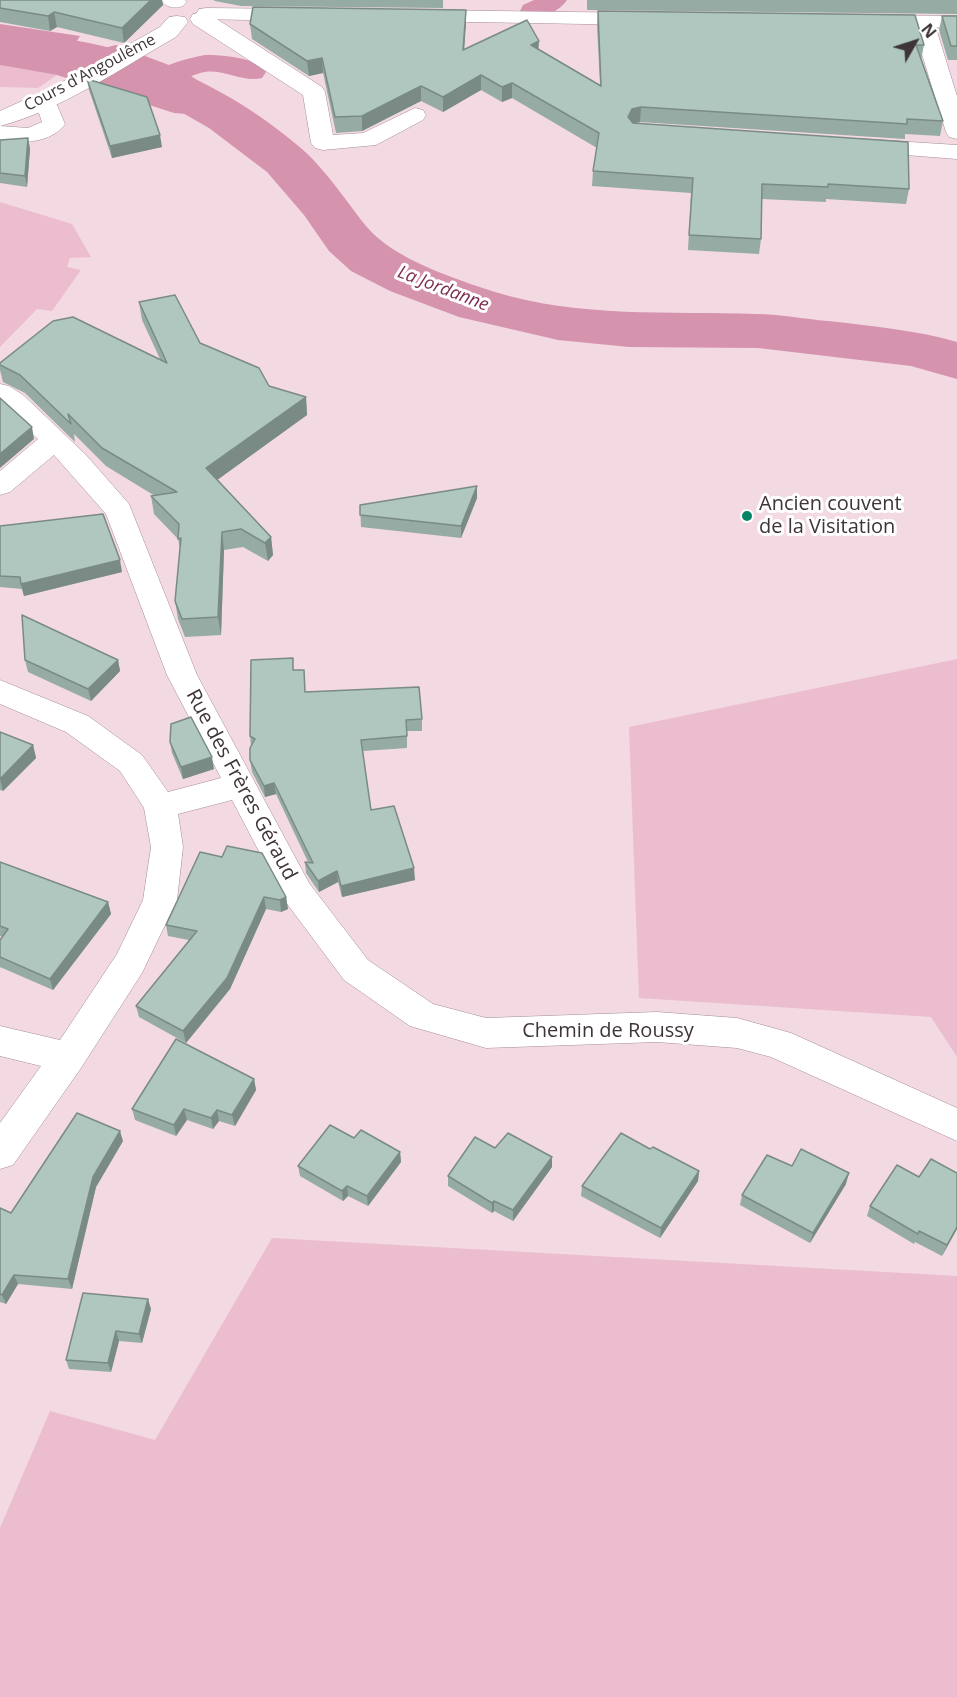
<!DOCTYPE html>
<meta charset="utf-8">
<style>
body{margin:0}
#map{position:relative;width:957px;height:1697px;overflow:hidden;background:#f2d9e2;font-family:"Open Sans",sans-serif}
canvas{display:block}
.north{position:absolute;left:885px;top:12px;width:60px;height:60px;-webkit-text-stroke:4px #fff;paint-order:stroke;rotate:51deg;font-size:16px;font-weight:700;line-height:24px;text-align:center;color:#3f3539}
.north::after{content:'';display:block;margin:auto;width:21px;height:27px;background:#3f3539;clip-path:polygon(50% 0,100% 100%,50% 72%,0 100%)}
</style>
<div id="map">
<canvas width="957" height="1697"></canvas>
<div class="north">N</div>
</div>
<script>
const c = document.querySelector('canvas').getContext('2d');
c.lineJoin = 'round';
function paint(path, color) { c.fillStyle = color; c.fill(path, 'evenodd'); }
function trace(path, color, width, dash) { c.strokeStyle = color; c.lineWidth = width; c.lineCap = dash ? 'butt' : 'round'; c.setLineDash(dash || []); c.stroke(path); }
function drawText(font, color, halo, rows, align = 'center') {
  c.font = font + ' "Open Sans",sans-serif'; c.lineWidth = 6; c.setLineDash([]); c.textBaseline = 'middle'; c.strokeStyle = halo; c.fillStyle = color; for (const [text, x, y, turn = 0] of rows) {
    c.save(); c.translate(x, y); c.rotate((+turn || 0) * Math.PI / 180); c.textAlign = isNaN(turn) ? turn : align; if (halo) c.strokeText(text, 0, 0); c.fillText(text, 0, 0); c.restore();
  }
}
paint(new Path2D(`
 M 0,65 L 57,75 L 38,88 L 0,87 Z
 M 0,202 L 72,224 L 91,257 L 70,258 L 67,267 L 81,270 L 52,311 L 37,309 L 0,347 Z
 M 957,659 L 957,1057 L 931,1017 L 639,998 L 629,727 Z
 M 272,1238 L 957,1276 L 957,1697 L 0,1697 L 0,1528 L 50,1411 L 155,1440 Z`), '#ecbdcf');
paint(new Path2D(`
 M 0,24 L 80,36 L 76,42 L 104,48 L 116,45 L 182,70 L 200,82 L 227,117 L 174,113 L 57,75 L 0,65 Z`), '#d593ae');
paint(new Path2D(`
 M 534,0 L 567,0 C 558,13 539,20 523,17 L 520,11 L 523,5 Z
 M 205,55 C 222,55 256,57 266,72 L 262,78 C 243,83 225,69 205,72 C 185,75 172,92 151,87 L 147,81 C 158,65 186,59 205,55 Z`), '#d593ae');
paint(new Path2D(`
 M 0,35 C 29,38 60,37 89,43 C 167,59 242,97 302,149 C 327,171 345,200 366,226 C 393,259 455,279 495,292 C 580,318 668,311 755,314 C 779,314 804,319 828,321 C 872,326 915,330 957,342 L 957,379 L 911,366 L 758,348 L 629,347 L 558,340 L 459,317 L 390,291 L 351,271 L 329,251 L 304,215 L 267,172 L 209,128 L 144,91 L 81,71 L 0,65 Z`), '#d593ae');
const minor = new Path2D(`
 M 161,0 L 185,0 L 187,2 L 183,6 C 174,9 167,8 161,0 Z
 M 201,13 L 209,14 L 322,87 L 325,92 L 333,135 L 363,133 L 415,108 L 423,110 L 426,115 L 423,120 L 376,145 L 323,150 L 315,148 L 311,143 L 303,95 L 193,24 L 190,19 L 193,14 Z
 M 923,16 L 931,17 L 934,22 L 957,96 L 957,139 L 949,137 L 946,132 L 912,22 L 915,17 Z
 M 40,97 L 57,105 L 65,124 C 52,143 21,144 0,140 L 0,126 L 28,128 L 42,122 L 39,113 L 29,104 L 32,99 Z
 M 863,139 L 957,145 L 957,159 L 855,151 L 851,146 L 855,141 Z
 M 0,384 L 9,386 L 23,395 L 86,455 L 129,504 L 197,675 L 309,883 L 368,960 L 433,1004 L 486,1018 L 657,1012 L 737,1018 L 791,1033 L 957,1108 L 957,1141 L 771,1057 L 737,1048 L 657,1042 L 486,1048 L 410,1026 L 344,980 L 285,901 L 232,800 L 178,814 L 183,847 L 177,900 L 142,973 L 81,1068 L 13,1165 L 0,1169 L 0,1123 L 41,1066 L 0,1056 L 0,1026 L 60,1040 L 117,954 L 143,900 L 151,847 L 144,808 L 120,771 L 66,732 L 0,704 L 0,680 L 88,716 L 142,755 L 168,792 L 221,778 L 167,675 L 106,514 L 54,455 L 10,492 L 0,495 L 0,471 L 38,439 L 0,404 Z`);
const major = new Path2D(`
 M 207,8 L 298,9 L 306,10 L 309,15 L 306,20 L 298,21 L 199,19 L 196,14 L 199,9 Z
 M 422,10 L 643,13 L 651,14 L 654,19 L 651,24 L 643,25 L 414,21 L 411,16 L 414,11 Z
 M 872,15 L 957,16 L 957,28 L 864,26 L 861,21 L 864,16 Z
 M 177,16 L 185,17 L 188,22 L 176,37 C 123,67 59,111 0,126 L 0,111 L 57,85 L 160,27 L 169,17 Z`);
trace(minor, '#a48d95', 1);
trace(major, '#a48d95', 1);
paint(minor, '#fff');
paint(major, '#fff');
paint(new Path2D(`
 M 0,0 L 162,0 L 163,5 L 124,43 L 57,27 L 50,31 L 0,22 Z
 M 213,0 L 443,0 L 443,8 L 241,6 L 215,1 Z
 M 587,0 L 957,0 L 957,14 L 587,10 Z
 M 466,10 L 464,50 L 538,50 L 600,85 L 597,26 L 598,11 L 924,45 L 921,60 L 943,121 L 940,136 L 905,134 L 905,139 L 640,122 L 634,123 L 909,189 L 906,204 L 826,199 L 826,202 L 762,199 L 761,239 L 759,254 L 688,250 L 691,193 L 592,186 L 593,171 L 597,148 L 512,98 L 502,102 L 481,90 L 443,112 L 421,101 L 362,131 L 336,133 L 323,73 L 309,76 L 252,39 L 250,24 Z
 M 942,16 L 957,16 L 957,60 L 948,60 L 939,30 Z
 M 87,79 L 162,147 L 112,158 L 89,90 Z
 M 28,138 L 30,149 L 27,187 L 0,183 L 0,140 Z
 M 139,302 L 200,343 L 269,386 L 306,397 L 307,415 L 217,479 L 271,537 L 273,555 L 268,561 L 243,547 L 224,550 L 221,635 L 185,637 L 178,619 L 175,601 L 180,549 L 178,539 L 154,514 L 151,496 L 155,496 L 106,466 L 74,434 L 75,442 L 25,393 L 3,382 L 0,370 L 0,363 L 160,359 L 142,320 Z
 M 477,486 L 477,498 L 461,538 L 361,527 L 360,505 Z
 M 0,526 L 122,572 L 24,596 L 22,589 L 0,587 Z
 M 25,660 L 118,660 L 120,671 L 91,701 L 28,672 Z
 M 294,670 L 304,670 L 305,692 L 422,719 L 422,731 L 407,731 L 407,748 L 363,751 L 371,810 L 415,880 L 342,897 L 338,882 L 319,892 L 306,873 L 305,862 L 308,862 L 276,794 L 265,797 L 252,772 L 250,760 L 251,746 L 250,736 Z
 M 0,732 L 33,745 L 36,758 L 3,791 L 0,790 Z
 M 170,742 L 214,769 L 183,779 L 172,753 Z
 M 200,852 L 286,897 L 288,909 L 281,912 L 266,909 L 230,989 L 186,1043 L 139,1017 L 136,1006 L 189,940 L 168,936 L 166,925 Z
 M 0,862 L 108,902 L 111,914 L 53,990 L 0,967 L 0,940 L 2,937 L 0,936 Z
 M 254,1079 L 256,1090 L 235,1126 L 219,1121 L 213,1129 L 187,1120 L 176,1136 L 135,1120 L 132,1109 Z
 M 354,1138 L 400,1152 L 401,1162 L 368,1206 L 348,1196 L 343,1201 L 300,1176 L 298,1166 Z
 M 123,1141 L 96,1187 L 72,1289 L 18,1284 L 6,1304 L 0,1302 L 0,1208 L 11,1213 Z
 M 495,1148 L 552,1157 L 552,1167 L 513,1221 L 494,1211 L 492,1213 L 448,1186 L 448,1176 Z
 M 650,1149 L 699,1171 L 698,1181 L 660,1238 L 581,1196 L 582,1186 Z
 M 792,1166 L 846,1184 L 810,1243 L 740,1205 L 742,1195 Z
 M 957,1173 L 957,1229 L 942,1256 L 915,1242 L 914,1244 L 867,1216 L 870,1206 L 919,1177 Z
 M 151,1309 L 142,1343 L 119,1341 L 111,1372 L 69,1369 L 66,1360 Z`), '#96aba3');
paint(new Path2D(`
 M 151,0 L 162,0 L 163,5 L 124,43 L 122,28 Z
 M 466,10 L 466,24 L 463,65 L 463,50 Z
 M 54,12 L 57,27 L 50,31 L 48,16 Z
 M 539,41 L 538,56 L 531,45 Z
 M 322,58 L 323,73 L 309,76 L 307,61 Z
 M 481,75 L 481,90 L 443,112 L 443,97 Z
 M 512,83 L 512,98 L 502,102 L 502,87 Z
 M 421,86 L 421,101 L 362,131 L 362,116 Z
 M 641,107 L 640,122 L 631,124 L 628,117 L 632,109 Z
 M 160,135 L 162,147 L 112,158 L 110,146 Z
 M 28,138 L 30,149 L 27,187 L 25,176 Z
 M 306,397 L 307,415 L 209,486 L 206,468 Z
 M 32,427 L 34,439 L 0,468 L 0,454 Z
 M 477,486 L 477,498 L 461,538 L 461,526 Z
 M 222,532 L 224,550 L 221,635 L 218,617 Z
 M 271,537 L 273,555 L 268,561 L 265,543 Z
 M 120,560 L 122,572 L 24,596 L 21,584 Z
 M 118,660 L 120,671 L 91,701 L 88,689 Z
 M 33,745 L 36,758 L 3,791 L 0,779 Z
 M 212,757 L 214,769 L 183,779 L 181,767 Z
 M 274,783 L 276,794 L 265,797 L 264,786 Z
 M 414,868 L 415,880 L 342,897 L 341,886 Z
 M 337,871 L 338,882 L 319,892 L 318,881 Z
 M 264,897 L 266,909 L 230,989 L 186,1043 L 183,1031 Z
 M 286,897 L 288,909 L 281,912 L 280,900 Z
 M 108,902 L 111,914 L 53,990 L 50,979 Z
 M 254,1079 L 256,1090 L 235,1126 L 232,1115 Z
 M 184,1109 L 187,1120 L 176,1136 L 174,1125 Z
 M 217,1110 L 219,1121 L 213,1129 L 211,1118 Z
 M 120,1131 L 123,1141 L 96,1187 L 72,1289 L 68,1279 L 93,1177 Z
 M 400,1152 L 401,1162 L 368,1206 L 367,1196 Z
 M 552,1157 L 552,1167 L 513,1221 L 513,1210 Z
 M 699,1171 L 698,1181 L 660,1238 L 661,1228 Z
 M 849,1173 L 846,1184 L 810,1243 L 813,1233 Z
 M 347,1186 L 348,1196 L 343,1201 L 342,1191 Z
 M 494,1201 L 494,1211 L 492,1213 L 492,1203 Z
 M 957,1227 L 957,1229 L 942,1256 L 947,1245 Z
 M 14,1275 L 18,1284 L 6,1304 L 2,1295 Z
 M 148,1299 L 151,1309 L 142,1343 L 139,1334 Z
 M 116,1331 L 119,1341 L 111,1372 L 108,1363 Z`), '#7a8b85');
const building = new Path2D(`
 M 0,0 L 151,0 L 122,28 L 54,12 L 48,16 L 0,8 Z
 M 253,7 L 466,10 L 463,50 L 527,20 L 539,41 L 531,45 L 601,86 L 598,11 L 915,15 L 924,45 L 916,45 L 943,121 L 907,119 L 907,124 L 641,107 L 632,109 L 628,117 L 633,123 L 908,142 L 909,189 L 828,184 L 828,187 L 762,184 L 761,239 L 689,235 L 693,178 L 593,171 L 599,133 L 512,83 L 502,87 L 481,75 L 443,97 L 421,86 L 362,116 L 335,117 L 322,58 L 307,61 L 250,24 Z
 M 942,16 L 957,16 L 957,46 L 951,46 Z
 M 87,79 L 147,97 L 160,135 L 110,146 Z
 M 28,138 L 25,176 L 0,173 L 0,140 Z
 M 175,295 L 200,343 L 259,368 L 269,386 L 306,397 L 206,468 L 271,537 L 265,543 L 241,529 L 222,532 L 218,617 L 182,619 L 175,601 L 181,538 L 178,539 L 179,524 L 151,496 L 177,492 L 102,448 L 68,414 L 71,424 L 20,375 L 0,365 L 0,363 L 53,321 L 73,317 L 167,363 L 139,302 Z
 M 0,398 L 32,427 L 0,454 Z
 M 477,486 L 461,526 L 360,515 L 360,505 Z
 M 103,514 L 120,560 L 21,584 L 20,577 L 0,576 L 0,526 Z
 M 22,615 L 118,660 L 88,689 L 25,660 Z
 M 293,658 L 293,670 L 304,670 L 305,692 L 419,687 L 422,719 L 406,720 L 407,736 L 361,740 L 371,810 L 394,806 L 414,868 L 341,886 L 337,871 L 318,881 L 305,862 L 313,863 L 274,783 L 264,786 L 250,760 L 250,748 L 255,739 L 250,736 L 251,660 Z
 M 191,717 L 212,757 L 181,767 L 170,742 L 171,724 Z
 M 0,732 L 33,745 L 0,779 Z
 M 227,846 L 262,853 L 286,897 L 280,900 L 264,897 L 227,978 L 183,1031 L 136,1006 L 197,931 L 166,925 L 200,852 L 222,857 Z
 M 0,862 L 108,902 L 50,979 L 0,957 L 0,940 L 8,929 L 0,926 Z
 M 176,1039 L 254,1079 L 232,1115 L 217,1110 L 211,1118 L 184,1109 L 174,1125 L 132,1109 Z
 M 77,1113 L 120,1131 L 93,1177 L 68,1279 L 14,1275 L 2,1295 L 0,1294 L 0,1208 L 11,1213 Z
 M 330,1125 L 354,1138 L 361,1130 L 400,1152 L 367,1196 L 347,1186 L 342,1191 L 298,1166 Z
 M 508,1133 L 552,1157 L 513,1210 L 494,1201 L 492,1203 L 448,1176 L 475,1137 L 495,1148 Z
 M 621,1133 L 650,1149 L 653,1147 L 699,1171 L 661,1228 L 582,1186 Z
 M 801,1149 L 849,1173 L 813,1233 L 742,1195 L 767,1155 L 792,1166 Z
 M 931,1159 L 957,1173 L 957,1227 L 947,1245 L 919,1231 L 918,1234 L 870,1206 L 897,1165 L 919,1177 Z
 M 83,1293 L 148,1299 L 139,1334 L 116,1331 L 108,1363 L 66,1360 Z`);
paint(building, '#afc7be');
trace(building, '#7a8b85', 1.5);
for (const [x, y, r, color] of [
 [747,516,6,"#058567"]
]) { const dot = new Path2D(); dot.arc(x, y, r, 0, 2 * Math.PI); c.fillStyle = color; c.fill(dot); trace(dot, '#fff', 2); }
drawText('16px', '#3f3539', '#fff', [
 ["Cours d'Angoulême",90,73,-28]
]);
drawText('italic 18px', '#7c2d53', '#fff', [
 ["La Jordanne",443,289,21]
]);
drawText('20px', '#3f3539', '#fff', [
 ["Ancien couvent",759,504],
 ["de la Visitation",759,527]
], 'left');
drawText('20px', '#3f3539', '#fff', [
 ["Rue des Frères Géraud",241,785,62],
 ["Chemin de Roussy",608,1031]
]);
</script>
